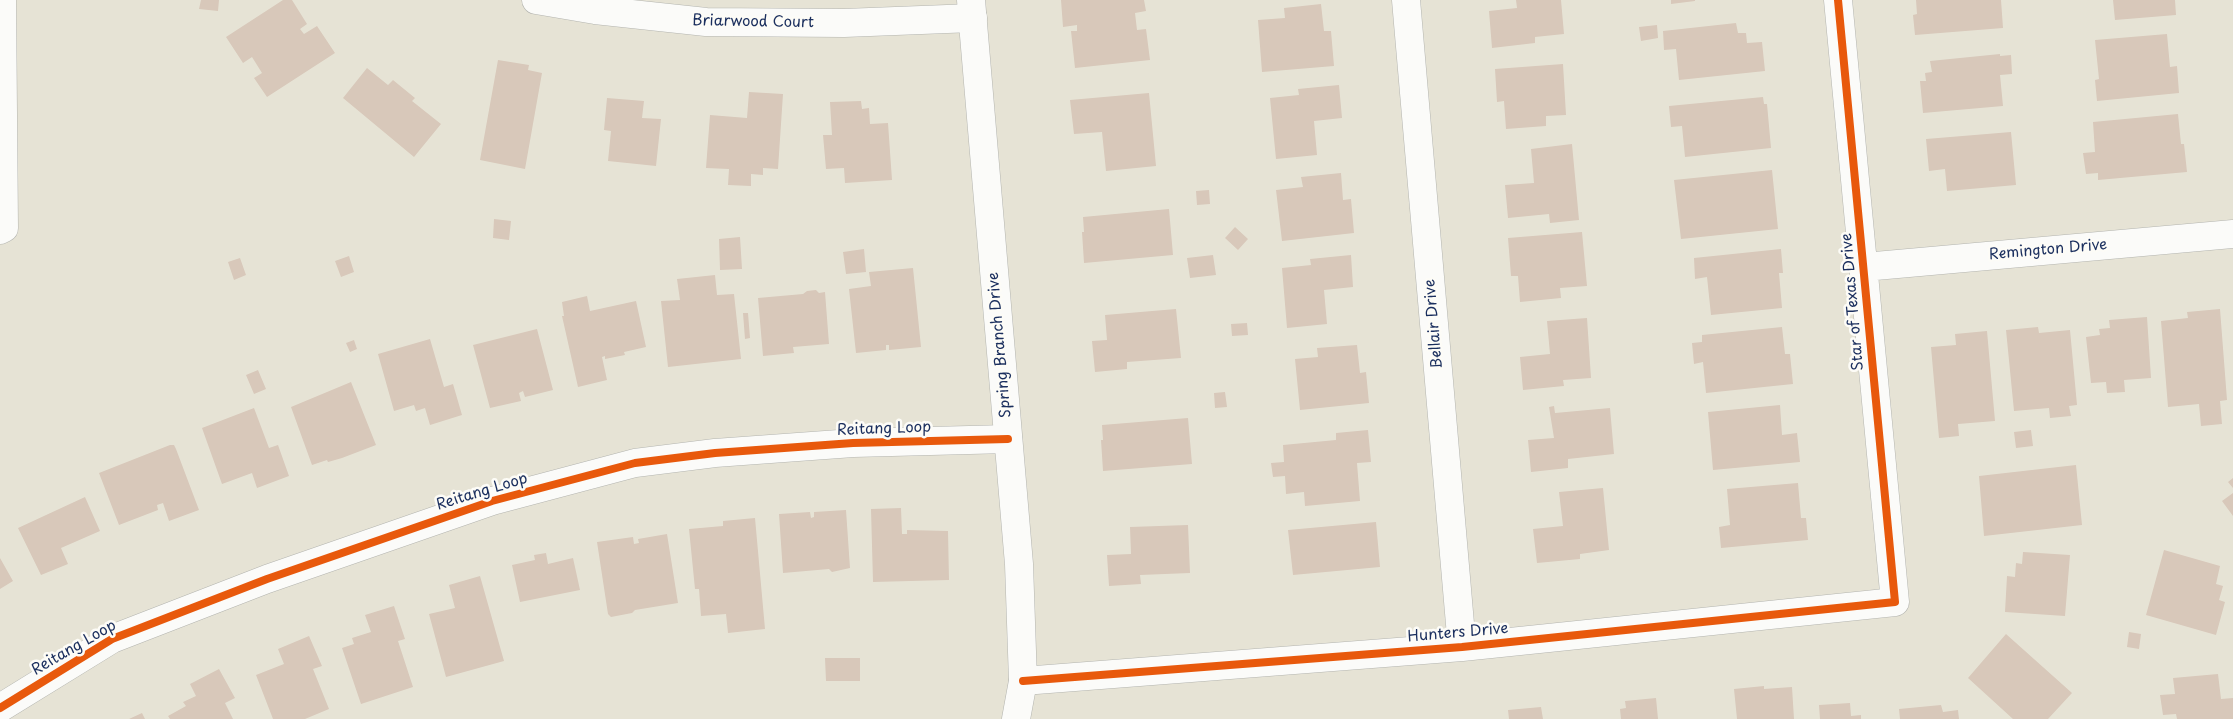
<!DOCTYPE html>
<style>
body{margin:0}
canvas{display:block;background:#e6e3d5}
</style>
<canvas width="2233" height="719"></canvas>
<script>
const c = document.querySelector('canvas').getContext('2d');
c.lineJoin = 'round';
function paint(path, color) { c.fillStyle = color; c.fill(path, 'evenodd'); }
function trace(path, color, width, dash) { c.strokeStyle = color; c.lineWidth = width; c.lineCap = dash ? 'butt' : 'round'; c.setLineDash(dash || []); c.stroke(path); }
function drawText(font, color, halo, rows, align = 'center') {
  c.font = font + ' "Playpen Sans",sans-serif'; c.lineWidth = 5; c.setLineDash([]); c.textBaseline = 'middle'; c.strokeStyle = halo; c.fillStyle = color; for (const [text, x, y, turn = 0] of rows) {
    c.save(); c.translate(x, y); c.rotate((+turn || 0) * Math.PI / 180); c.textAlign = isNaN(turn) ? turn : align; if (halo) c.strokeText(text, 0, 0); c.fillText(text, 0, 0); c.restore();
  }
}
paint(new Path2D(`
 M 201,0 L 219,0 L 218,11 L 199,9 Z
 M 283,0 L 292,0 L 307,24 L 300,29 L 304,34 L 317,26 L 335,53 L 267,97 L 254,78 L 262,73 L 252,57 L 243,63 L 226,37 Z
 M 1061,0 L 1144,0 L 1146,11 L 1135,13 L 1137,30 L 1146,29 L 1150,60 L 1075,68 L 1071,31 L 1077,31 L 1077,25 L 1063,27 Z
 M 1516,0 L 1561,0 L 1564,34 L 1535,37 L 1535,43 L 1492,48 L 1489,11 L 1517,8 Z
 M 1671,0 L 1695,0 L 1695,1 L 1671,4 Z
 M 1916,0 L 2001,0 L 2003,28 L 1915,35 L 1913,15 L 1917,14 Z
 M 2113,0 L 2175,0 L 2176,15 L 2115,20 Z
 M 1321,4 L 1324,31 L 1331,31 L 1334,66 L 1262,72 L 1258,20 L 1285,18 L 1284,8 Z
 M 1736,23 L 1738,33 L 1746,33 L 1747,43 L 1762,42 L 1765,71 L 1679,80 L 1676,49 L 1664,50 L 1663,31 Z
 M 1657,25 L 1658,38 L 1641,41 L 1639,27 Z
 M 2167,34 L 2170,67 L 2177,66 L 2179,93 L 2097,101 L 2095,80 L 2099,79 L 2095,40 Z
 M 2000,54 L 2000,56 L 2011,55 L 2012,74 L 2000,75 L 2003,106 L 1923,113 L 1920,81 L 1926,81 L 1925,73 L 1932,72 L 1930,61 Z
 M 498,60 L 529,65 L 528,70 L 542,73 L 525,169 L 480,160 Z
 M 1563,64 L 1566,115 L 1546,116 L 1546,126 L 1506,129 L 1504,101 L 1497,102 L 1495,69 Z
 M 367,68 L 388,85 L 393,80 L 415,98 L 412,101 L 441,124 L 414,157 L 343,98 Z
 M 1339,85 L 1342,118 L 1314,121 L 1317,155 L 1276,159 L 1270,98 L 1299,95 L 1298,89 Z
 M 749,92 L 783,94 L 778,169 L 763,168 L 763,175 L 751,174 L 751,186 L 728,185 L 729,169 L 706,168 L 710,115 L 747,118 Z
 M 1149,93 L 1156,166 L 1106,171 L 1102,132 L 1074,134 L 1070,100 Z
 M 1763,97 L 1764,104 L 1767,104 L 1771,148 L 1685,157 L 1682,126 L 1671,127 L 1669,106 Z
 M 607,98 L 644,101 L 642,118 L 661,119 L 656,166 L 608,161 L 611,131 L 604,130 Z
 M 861,101 L 862,109 L 869,108 L 870,124 L 888,123 L 892,180 L 845,183 L 844,168 L 826,169 L 823,135 L 832,135 L 830,102 Z
 M 2178,114 L 2181,144 L 2184,144 L 2187,172 L 2098,180 L 2098,173 L 2086,174 L 2083,153 L 2095,152 L 2093,122 Z
 M 2011,132 L 2016,185 L 1947,191 L 1945,169 L 1929,171 L 1926,139 Z
 M 1572,144 L 1579,220 L 1550,223 L 1549,214 L 1508,218 L 1505,185 L 1534,183 L 1531,149 Z
 M 1772,170 L 1778,229 L 1681,239 L 1674,180 Z
 M 1341,173 L 1343,200 L 1351,199 L 1354,233 L 1282,241 L 1276,190 L 1303,187 L 1301,177 Z
 M 1209,190 L 1210,204 L 1197,205 L 1196,191 Z
 M 1169,209 L 1173,255 L 1084,263 L 1082,232 L 1084,232 L 1083,217 Z
 M 494,219 L 511,221 L 509,240 L 493,238 Z
 M 1235,227 L 1248,239 L 1238,250 L 1225,238 Z
 M 1582,232 L 1587,286 L 1560,288 L 1561,298 L 1520,302 L 1518,276 L 1511,276 L 1508,238 Z
 M 740,237 L 742,269 L 720,270 L 719,239 Z
 M 864,249 L 866,272 L 846,274 L 843,252 Z
 M 1781,249 L 1783,273 L 1779,273 L 1782,308 L 1711,315 L 1707,277 L 1695,279 L 1694,258 Z
 M 1213,255 L 1216,275 L 1190,278 L 1187,258 Z
 M 1351,255 L 1353,287 L 1324,290 L 1327,324 L 1287,328 L 1282,268 L 1311,265 L 1310,259 Z
 M 349,256 L 354,272 L 341,277 L 335,261 Z
 M 240,258 L 246,275 L 234,280 L 228,262 Z
 M 913,268 L 921,347 L 889,350 L 889,345 L 886,345 L 886,350 L 856,353 L 849,289 L 871,286 L 869,272 Z
 M 715,275 L 717,295 L 734,294 L 741,359 L 668,367 L 661,301 L 680,300 L 677,279 Z
 M 816,290 L 819,293 L 825,292 L 829,344 L 793,347 L 794,353 L 763,356 L 758,298 L 803,294 L 807,291 Z
 M 587,296 L 590,311 L 636,301 L 646,347 L 624,352 L 625,355 L 605,359 L 605,356 L 602,357 L 607,380 L 578,387 L 562,316 L 564,316 L 562,302 Z
 M 1176,309 L 1181,358 L 1127,362 L 1127,369 L 1095,372 L 1092,341 L 1107,340 L 1105,315 Z
 M 2220,309 L 2227,400 L 2220,401 L 2222,424 L 2201,426 L 2199,404 L 2168,407 L 2161,321 L 2188,318 L 2187,312 Z
 M 743,313 L 748,313 L 750,338 L 745,339 Z
 M 2147,317 L 2151,378 L 2124,380 L 2125,392 L 2107,393 L 2106,382 L 2091,383 L 2086,337 L 2100,335 L 2099,329 L 2110,328 L 2109,320 Z
 M 1587,318 L 1591,378 L 1563,380 L 1564,386 L 1523,390 L 1520,357 L 1550,354 L 1547,321 Z
 M 1247,323 L 1248,335 L 1232,336 L 1231,324 Z
 M 1782,327 L 1785,354 L 1790,354 L 1793,384 L 1706,393 L 1703,362 L 1694,364 L 1692,343 L 1702,342 L 1702,335 Z
 M 2038,327 L 2039,333 L 2070,330 L 2077,405 L 2069,406 L 2071,416 L 2050,418 L 2049,408 L 2014,411 L 2006,330 Z
 M 537,329 L 553,390 L 525,397 L 523,391 L 519,393 L 521,401 L 490,408 L 473,345 Z
 M 1987,331 L 1995,421 L 1958,424 L 1959,436 L 1939,438 L 1931,347 L 1956,345 L 1955,334 Z
 M 430,339 L 444,387 L 453,384 L 462,415 L 430,425 L 425,408 L 416,411 L 414,405 L 394,411 L 378,354 Z
 M 354,340 L 357,349 L 350,352 L 346,343 Z
 M 1357,345 L 1360,373 L 1366,372 L 1369,403 L 1300,410 L 1295,359 L 1318,357 L 1317,348 Z
 M 258,370 L 266,389 L 254,394 L 246,375 Z
 M 351,382 L 376,445 L 342,458 L 328,462 L 327,460 L 312,465 L 291,407 Z
 M 1225,392 L 1227,407 L 1215,408 L 1214,393 Z
 M 1780,405 L 1782,435 L 1797,433 L 1800,462 L 1713,470 L 1708,412 Z
 M 1554,406 L 1555,413 L 1610,408 L 1614,454 L 1568,459 L 1568,468 L 1531,472 L 1528,440 L 1554,438 L 1549,407 Z
 M 254,408 L 269,448 L 278,445 L 289,476 L 257,488 L 252,473 L 222,484 L 202,428 Z
 M 1188,418 L 1192,464 L 1103,471 L 1101,440 L 1103,440 L 1102,425 Z
 M 1368,430 L 1371,462 L 1357,463 L 1360,501 L 1305,506 L 1304,492 L 1286,494 L 1285,476 L 1273,477 L 1271,463 L 1284,462 L 1283,445 L 1336,440 L 1336,433 Z
 M 2031,430 L 2033,446 L 2016,448 L 2014,432 Z
 M 170,445 L 174,445 L 176,449 L 199,510 L 169,521 L 163,503 L 157,505 L 158,510 L 119,525 L 99,473 Z
 M 2076,465 L 2082,525 L 1984,536 L 1979,476 Z
 M 2233,478 L 2233,488 L 2228,482 Z
 M 1798,483 L 1801,518 L 1806,518 L 1808,540 L 1721,548 L 1719,527 L 1730,525 L 1727,489 Z
 M 1603,488 L 1609,550 L 1580,554 L 1580,559 L 1537,563 L 1533,529 L 1563,526 L 1559,492 Z
 M 2233,493 L 2233,516 L 2222,501 Z
 M 85,497 L 100,531 L 61,548 L 68,564 L 41,575 L 18,528 Z
 M 901,508 L 902,534 L 907,534 L 907,530 L 948,531 L 949,580 L 873,582 L 871,509 Z
 M 846,510 L 850,568 L 832,572 L 829,569 L 783,573 L 779,514 L 810,512 L 811,518 L 814,517 L 814,512 Z
 M 755,518 L 765,629 L 728,633 L 726,614 L 701,616 L 699,589 L 695,589 L 689,529 L 723,526 L 723,521 Z
 M 1376,522 L 1380,567 L 1293,575 L 1288,530 Z
 M 1188,525 L 1190,573 L 1140,575 L 1141,584 L 1109,586 L 1107,555 L 1131,554 L 1130,527 Z
 M 667,534 L 678,603 L 635,610 L 632,613 L 611,617 L 608,614 L 597,542 L 633,537 L 634,544 L 639,543 L 638,539 Z
 M 2164,550 L 2220,566 L 2216,584 L 2223,586 L 2219,600 L 2225,602 L 2216,635 L 2146,615 Z
 M 2023,552 L 2070,555 L 2065,616 L 2005,612 L 2007,576 L 2015,577 L 2016,563 L 2022,564 Z
 M 546,553 L 548,564 L 573,558 L 580,590 L 520,602 L 512,565 L 535,560 L 534,555 Z
 M 0,558 L 13,581 L 0,589 Z
 M 480,576 L 504,661 L 446,677 L 429,614 L 455,608 L 449,585 Z
 M 394,606 L 405,639 L 398,641 L 413,687 L 361,704 L 342,648 L 354,644 L 352,638 L 371,632 L 365,615 Z
 M 2129,632 L 2141,634 L 2139,649 L 2127,647 Z
 M 2006,634 L 2072,693 L 2048,719 L 2013,719 L 1968,678 Z
 M 309,636 L 322,666 L 313,669 L 329,709 L 305,719 L 273,719 L 256,675 L 284,664 L 278,649 Z
 M 825,658 L 860,658 L 860,681 L 826,681 Z
 M 219,669 L 235,698 L 225,703 L 233,719 L 170,719 L 168,716 L 186,706 L 183,702 L 196,696 L 190,684 Z
 M 2218,674 L 2221,699 L 2233,698 L 2233,719 L 2177,719 L 2176,714 L 2163,715 L 2160,695 L 2175,694 L 2173,678 Z
 M 1764,686 L 1764,689 L 1792,687 L 1794,719 L 1737,719 L 1734,689 Z
 M 1656,698 L 1658,719 L 1621,719 L 1620,709 L 1626,708 L 1625,701 Z
 M 1850,703 L 1851,716 L 1861,715 L 1861,719 L 1820,719 L 1819,705 Z
 M 1941,705 L 1943,712 L 1958,710 L 1959,719 L 1900,719 L 1899,709 Z
 M 1541,707 L 1543,719 L 1509,719 L 1508,710 Z
 M 142,713 L 145,719 L 129,719 Z`), '#d8c8ba');
const street = new Path2D(`
 M 536,0 L 595,10 L 706,22 L 844,23 L 973,18
 M 1406,0 L 1462,647
 M 0,230 L 4,228 L 2,0
 M 1864,267 L 2233,234
 M 1023,681 L 1462,647 L 1895,602 L 1838,0
 M 0,708 L 112,639 L 267,579 L 492,501 L 635,463 L 715,453 L 853,443 L 1008,439`);
const secondary = new Path2D(`
 M 971,0 L 1019,564 L 1023,681 L 1016,719`);
trace(street, '#b3b4af', 29);
trace(secondary, '#b3b4af', 29);
trace(street, '#fbfbf9', 28);
trace(secondary, '#fbfbf9', 28);
trace(new Path2D(`
 M 1023,681 L 1462,647 L 1895,602 L 1838,0
 M 0,708 L 112,639 L 267,579 L 492,501 L 635,463 L 715,453 L 853,443 L 1008,439`), '#e8590c', 8);
drawText('15px', '#1b2f5e', '#fdfcf7', [
 ["Briarwood Court",753,22,1],
 ["Remington Drive",2048,250,-5],
 ["Star of Texas Drive",1853,302,-95],
 ["Bellair Drive",1434,324,-95],
 ["Spring Branch Drive",1000,345,-95],
 ["Reitang Loop",884,429,-2],
 ["Reitang Loop",482,492,-17],
 ["Hunters Drive",1458,633,-5],
 ["Reitang Loop",74,648,-30]
]);
</script>
